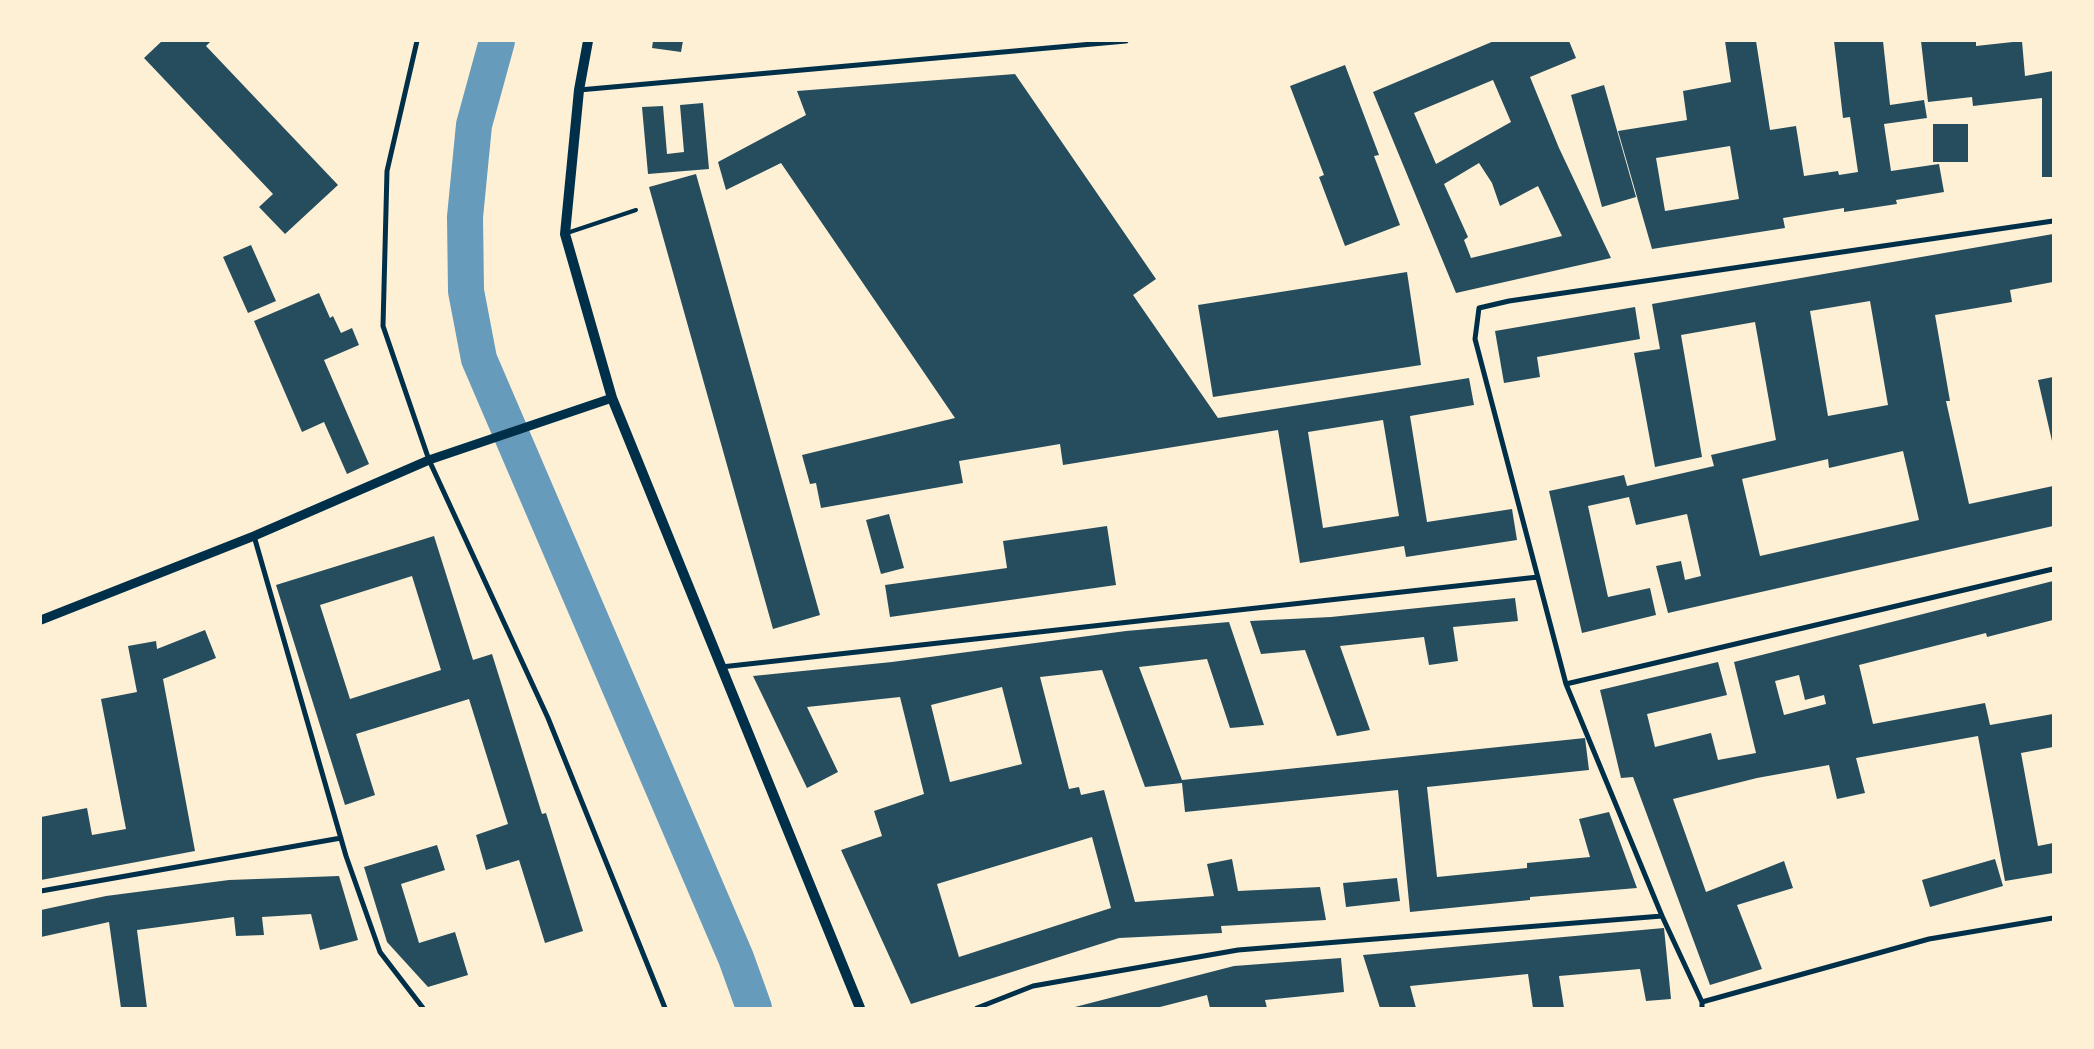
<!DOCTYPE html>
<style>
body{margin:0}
#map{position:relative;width:2094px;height:1049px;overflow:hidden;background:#fdf0d5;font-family:"Asap Condensed",sans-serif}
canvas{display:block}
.frame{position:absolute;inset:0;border:42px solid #fdf0d5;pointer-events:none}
</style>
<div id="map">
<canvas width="2094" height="1049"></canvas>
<div class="frame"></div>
</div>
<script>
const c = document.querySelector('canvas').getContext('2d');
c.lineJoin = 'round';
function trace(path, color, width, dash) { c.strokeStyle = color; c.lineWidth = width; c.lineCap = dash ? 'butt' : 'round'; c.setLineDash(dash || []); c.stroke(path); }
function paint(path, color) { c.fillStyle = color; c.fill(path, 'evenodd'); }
trace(new Path2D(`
 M 497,41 L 474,125 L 465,217 L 466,291 L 479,359 L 736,958 L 754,1008`), '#669bbc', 36);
paint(new Path2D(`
 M 162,41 L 211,41 L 206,46 L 338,185 L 285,234 L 259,207 L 273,194 L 144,58 Z
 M 653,41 L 683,41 L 681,52 L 652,48 Z
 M 1494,41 L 1569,41 L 1576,58 L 1530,77 L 1559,148 L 1611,258 L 1456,293 L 1373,92 ZM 1493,80 L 1511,122 L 1436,164 L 1414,113 ZM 1479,163 L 1492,183 L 1500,206 L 1538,186 L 1562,236 L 1471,258 L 1464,240 L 1468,237 L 1444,184 Z
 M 1725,41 L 1756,41 L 1770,130 L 1796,126 L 1804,176 L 1838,171 L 1839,175 L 1858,172 L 1850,117 L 1843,118 L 1834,41 L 1883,41 L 1890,105 L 1924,100 L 1927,118 L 1884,124 L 1891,171 L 1939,164 L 1944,192 L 1896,200 L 1897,204 L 1844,212 L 1844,208 L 1783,218 L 1785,228 L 1652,249 L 1618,131 L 1687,120 L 1683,91 L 1731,82 ZM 1730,146 L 1739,199 L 1665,211 L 1656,158 Z
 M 1921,41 L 1976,41 L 1976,46 L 2022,41 L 2025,76 L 2053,71 L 2053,177 L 2042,177 L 2042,98 L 1973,106 L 1972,97 L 1928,102 Z
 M 1345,65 L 1379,155 L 1374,156 L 1400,225 L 1345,246 L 1319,177 L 1324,175 L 1290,86 Z
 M 1015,74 L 1156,279 L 1133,295 L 1218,418 L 1469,378 L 1474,405 L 1410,416 L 1427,522 L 1512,509 L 1517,540 L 1406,557 L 1404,546 L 1300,563 L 1278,430 L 1063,465 L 1060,444 L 959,461 L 963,483 L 821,508 L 816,483 L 810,484 L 802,455 L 955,418 L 781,163 L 726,190 L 718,162 L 806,115 L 797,91 ZM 1383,420 L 1399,516 L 1323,528 L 1308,432 Z
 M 1604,85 L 1636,197 L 1602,207 L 1571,95 Z
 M 703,103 L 709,169 L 648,174 L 642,107 L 663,106 L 667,154 L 684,152 L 680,105 Z
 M 1933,124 L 1968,124 L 1968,162 L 1933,162 Z
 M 696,174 L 820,615 L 773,629 L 649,187 Z
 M 2053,234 L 2053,282 L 2010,290 L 2012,302 L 1935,315 L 1950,401 L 1946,401 L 1969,504 L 2053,486 L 2053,526 L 1668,613 L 1656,566 L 1681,561 L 1685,580 L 1701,576 L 1687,514 L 1636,525 L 1629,497 L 1588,506 L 1608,597 L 1650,588 L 1656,615 L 1582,633 L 1549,491 L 1624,475 L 1627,486 L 1714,466 L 1711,455 L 1776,440 L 1755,322 L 1681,335 L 1702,457 L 1655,467 L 1634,353 L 1660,349 L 1652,304 ZM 1870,301 L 1888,405 L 1828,416 L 1810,311 ZM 1903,451 L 1919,520 L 1760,556 L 1742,479 L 1828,459 L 1829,468 Z
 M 251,245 L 276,301 L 248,313 L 223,257 Z
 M 1407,272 L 1421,365 L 1213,397 L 1198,305 Z
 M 319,293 L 330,318 L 333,316 L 341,333 L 352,328 L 359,345 L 324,360 L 369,464 L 347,474 L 324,422 L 302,432 L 254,321 Z
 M 1635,307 L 1640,339 L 1537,357 L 1540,377 L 1504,383 L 1495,331 Z
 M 2053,377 L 2053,441 L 2052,441 L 2038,380 Z
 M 889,514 L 904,568 L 881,574 L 866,520 Z
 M 1107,526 L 1116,585 L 890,617 L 885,585 L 1007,568 L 1003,541 Z
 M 434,536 L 473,660 L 492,654 L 542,814 L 546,813 L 583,931 L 545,943 L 519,860 L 486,870 L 476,835 L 508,824 L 469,699 L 356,734 L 375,795 L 345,805 L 276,585 ZM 412,576 L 441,670 L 350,699 L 320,605 Z
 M 2053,581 L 2053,620 L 1987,637 L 1986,633 L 1859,665 L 1873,724 L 1985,703 L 1990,725 L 2053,714 L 2053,747 L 2021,753 L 2038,846 L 2053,843 L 2053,873 L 2005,881 L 1978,736 L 1856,758 L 1865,793 L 1837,799 L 1829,765 L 1757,778 L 1673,799 L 1706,892 L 1784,861 L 1793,888 L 1737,905 L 1762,969 L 1710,985 L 1633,777 L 1621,778 L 1600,690 L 1718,662 L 1727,695 L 1647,714 L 1655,747 L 1711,733 L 1718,760 L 1756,753 L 1734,662 ZM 1799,675 L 1805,700 L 1824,695 L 1826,704 L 1784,715 L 1775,681 Z
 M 1515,598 L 1518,621 L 1453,627 L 1458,661 L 1429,665 L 1424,637 L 1340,646 L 1370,730 L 1337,736 L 1305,650 L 1261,654 L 1250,621 L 1331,617 Z
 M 1229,622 L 1264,725 L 1230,728 L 1207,659 L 1139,667 L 1182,780 L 1585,738 L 1589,770 L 1427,787 L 1437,877 L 1527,868 L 1527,863 L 1590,857 L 1579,819 L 1609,812 L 1637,888 L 1530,897 L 1530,900 L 1410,912 L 1398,790 L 1185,812 L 1182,783 L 1145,787 L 1102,670 L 1040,677 L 1069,789 L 1079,787 L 1081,795 L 1104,790 L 1135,902 L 1214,896 L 1207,864 L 1232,859 L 1238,891 L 1320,887 L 1326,920 L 1221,926 L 1222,933 L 1119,938 L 911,1004 L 841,850 L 882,836 L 874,811 L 924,794 L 900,697 L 807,707 L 838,772 L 807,788 L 753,676 L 892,662 L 1126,631 ZM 1002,687 L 1022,764 L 950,782 L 931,705 ZM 1092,837 L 1111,908 L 959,957 L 937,884 Z
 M 205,630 L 216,658 L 163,679 L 195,851 L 41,880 L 41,817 L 87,808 L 92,835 L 126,829 L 101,699 L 137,692 L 128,646 L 156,641 L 157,649 Z
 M 437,845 L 445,870 L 401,884 L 419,943 L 455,932 L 468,975 L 428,987 L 387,942 L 364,867 Z
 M 1995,859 L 2003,886 L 1930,907 L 1922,880 Z
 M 339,876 L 358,940 L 320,950 L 311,914 L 262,917 L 264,935 L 236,936 L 234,917 L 137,930 L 147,1008 L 121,1008 L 109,922 L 41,937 L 41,910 L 106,896 L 229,880 Z
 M 1397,878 L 1400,901 L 1346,907 L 1343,883 Z
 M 1664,928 L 1671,999 L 1646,1001 L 1640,969 L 1559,976 L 1564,1008 L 1533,1008 L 1528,974 L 1410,986 L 1416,1008 L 1380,1008 L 1363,955 Z
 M 1341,958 L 1344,992 L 1265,1000 L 1267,1008 L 1210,1008 L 1207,995 L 1156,1008 L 1071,1008 L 1234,966 Z`), '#264d5e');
trace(new Path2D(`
 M 567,233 L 636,210`), '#003049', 4);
trace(new Path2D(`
 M 417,41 L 387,171 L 383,326 L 429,460 L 548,718 L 665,1008
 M 579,90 L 1126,41
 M 254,536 L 346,856 L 380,952 L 423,1008
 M 721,667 L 1538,577
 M 1566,684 L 2053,569
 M 41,891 L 341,838
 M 1662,916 L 1702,1002 L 1702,1008
 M 1702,1002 L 1929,939 L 2053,918
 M 977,1008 L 1033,986 L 1238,950 L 1662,916 L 1566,684 L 1475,339 L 1479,308 L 1509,301 L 2053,221`), '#003049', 5);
trace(new Path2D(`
 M 41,620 L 254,536 L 429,460 L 612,398`), '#003049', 9);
trace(new Path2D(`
 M 588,41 L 579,90 L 565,234 L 612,398 L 860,1008`), '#003049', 10);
</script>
